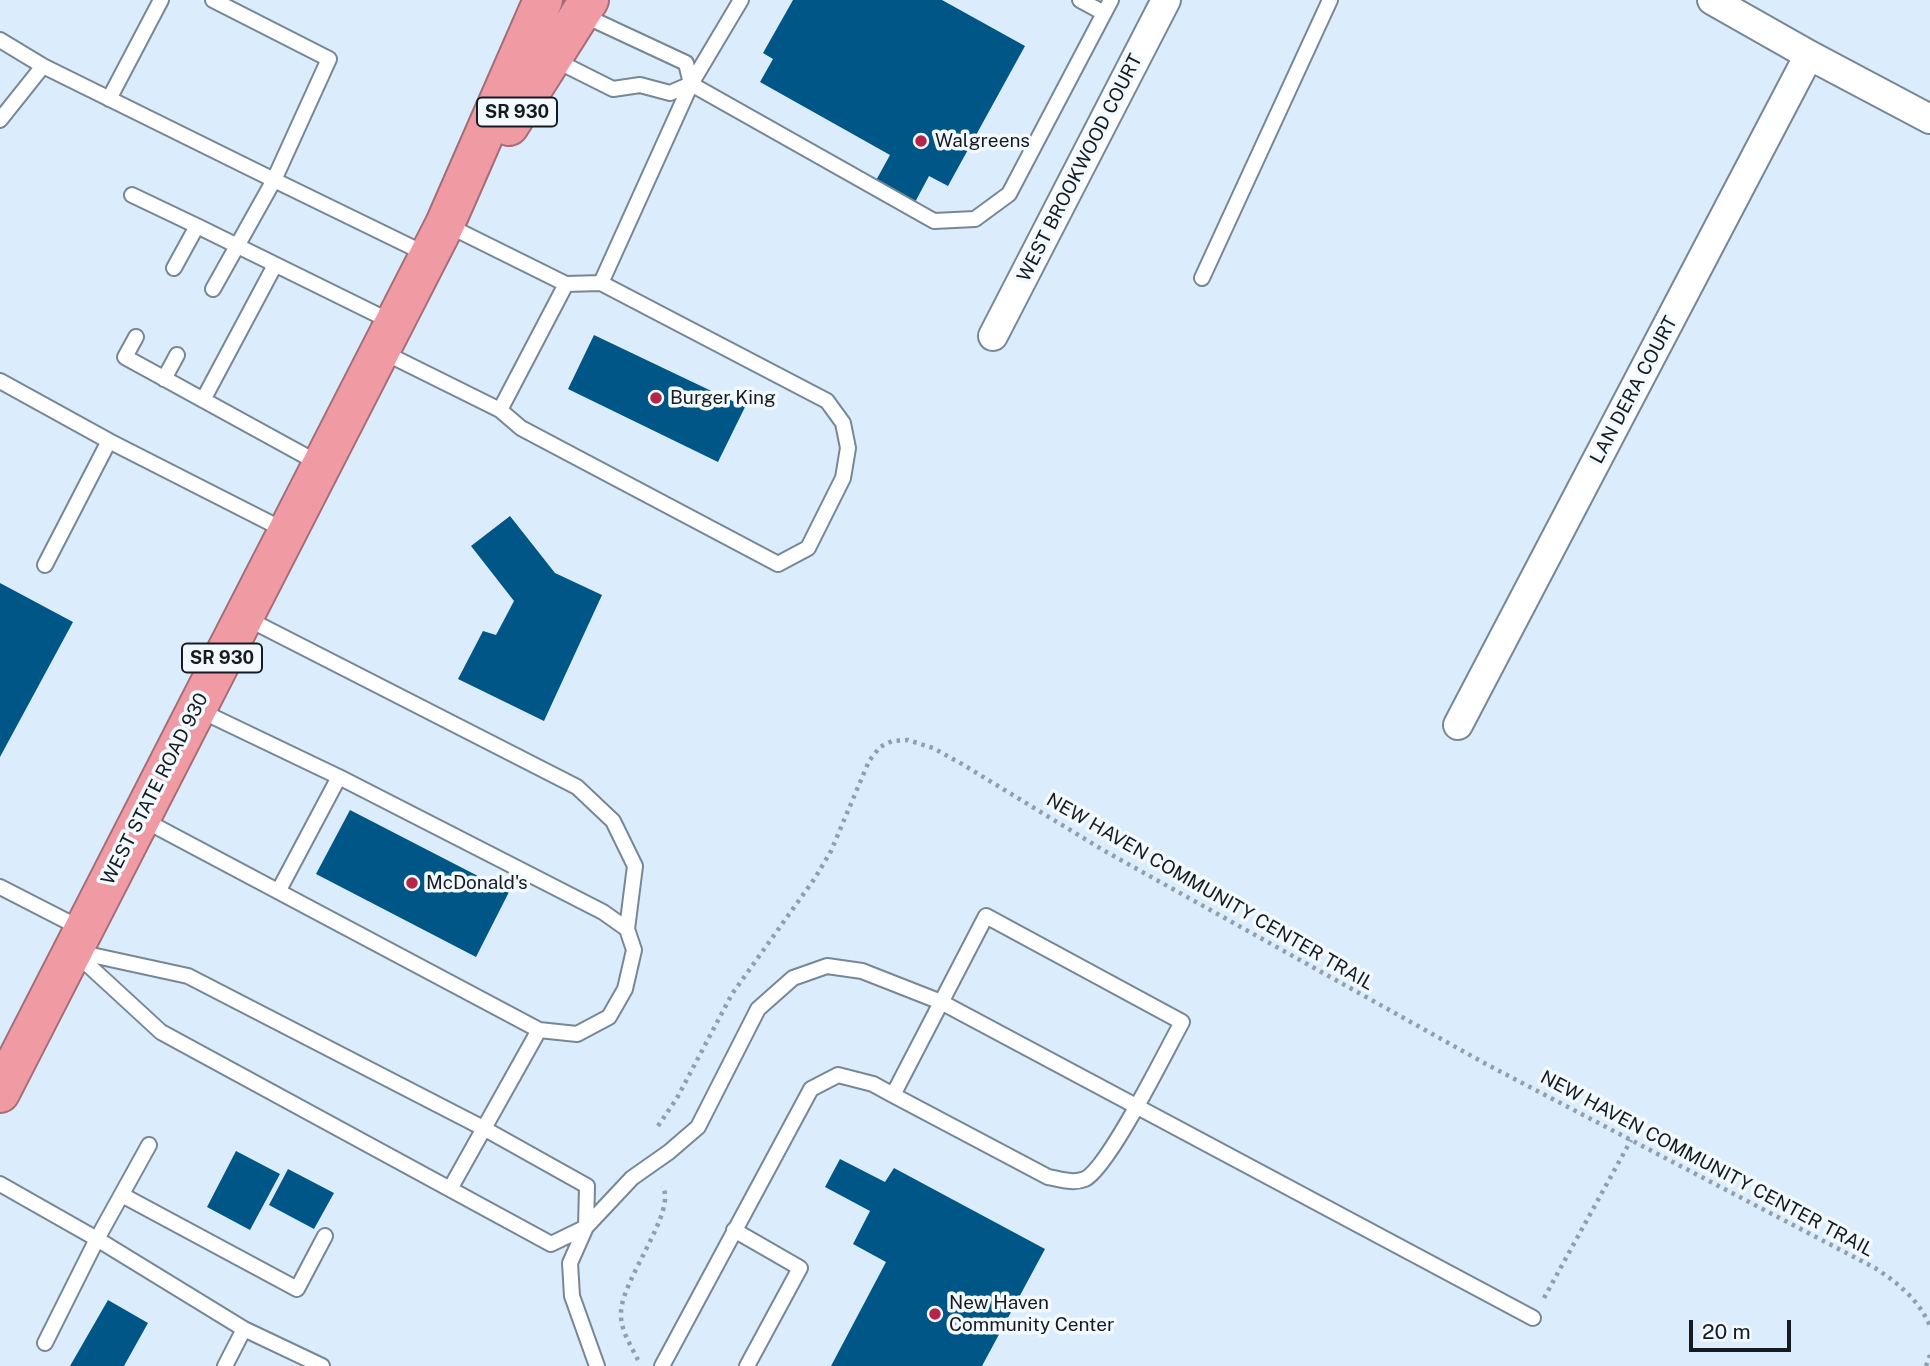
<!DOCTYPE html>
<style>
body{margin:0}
#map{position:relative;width:1930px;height:1366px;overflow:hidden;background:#dbedfc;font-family:"Public Sans",sans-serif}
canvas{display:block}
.scale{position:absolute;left:1689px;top:1320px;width:102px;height:32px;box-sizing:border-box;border:4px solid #151b20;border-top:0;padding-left:9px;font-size:21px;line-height:24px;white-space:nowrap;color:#151b20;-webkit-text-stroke:5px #f2f9ff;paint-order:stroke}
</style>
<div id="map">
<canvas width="1930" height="1366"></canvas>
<div class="scale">20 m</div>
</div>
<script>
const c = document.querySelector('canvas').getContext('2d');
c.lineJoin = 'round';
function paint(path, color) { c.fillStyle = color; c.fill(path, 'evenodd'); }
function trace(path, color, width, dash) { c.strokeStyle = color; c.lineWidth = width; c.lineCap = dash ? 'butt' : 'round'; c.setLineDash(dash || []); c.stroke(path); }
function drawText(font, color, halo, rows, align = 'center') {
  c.font = font + ' "Public Sans",sans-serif'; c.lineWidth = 7; c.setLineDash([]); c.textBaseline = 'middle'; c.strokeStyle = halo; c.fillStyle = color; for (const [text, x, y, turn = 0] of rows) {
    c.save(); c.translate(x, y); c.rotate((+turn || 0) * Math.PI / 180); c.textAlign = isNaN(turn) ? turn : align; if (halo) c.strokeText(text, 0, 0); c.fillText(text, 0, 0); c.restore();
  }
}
paint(new Path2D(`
 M 793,0 L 942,0 L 1025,46 L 948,186 L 929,176 L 913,206 L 874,184 L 890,155 L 760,82 L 773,59 L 763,53 Z
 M 594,335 L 745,407 L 718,462 L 568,389 Z
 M 510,516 L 555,573 L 602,595 L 544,721 L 458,679 L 483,631 L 496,635 L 514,601 L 471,546 Z
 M 0,583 L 73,622 L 0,757 Z
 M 350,810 L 509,892 L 476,957 L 316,874 Z
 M 236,1151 L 280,1174 L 250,1230 L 207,1207 Z
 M 840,1159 L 885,1182 L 894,1168 L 1045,1249 L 982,1366 L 831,1366 L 886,1262 L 853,1244 L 870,1211 L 825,1187 Z
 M 288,1169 L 334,1193 L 314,1229 L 269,1205 Z
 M 108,1300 L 148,1323 L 124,1366 L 70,1366 Z`), '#005787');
const lane = new Path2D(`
 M 1080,0 L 1104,13
 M 0,40 L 43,66
 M 553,59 L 613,89 L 640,85 L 670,93 L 691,84 L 686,63 L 583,15
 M 691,84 L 934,221 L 975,219 L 1009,194 L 1111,0
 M 109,99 L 161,0
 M 0,120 L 43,66 L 274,180 L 329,59 L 213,0
 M 132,195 L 197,226
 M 445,224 L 566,284
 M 174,268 L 197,226 L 392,322
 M 1202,278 L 1330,0
 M 601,283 L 827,401 L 843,423 L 848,448 L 843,478 L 808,548 L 778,564 L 521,428 L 500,410 L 566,284 L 601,283 L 691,84 L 741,0
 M 213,289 L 274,180 L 428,255
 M 136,337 L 125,357 L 320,464
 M 381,351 L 500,410
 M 164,379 L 177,355
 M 0,381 L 109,441 L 286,531
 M 203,400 L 275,265
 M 45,565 L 109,441
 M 244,617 L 577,787 L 613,821 L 635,866 L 627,929
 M 142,819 L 539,1030 L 577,1034 L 609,1017 L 625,989 L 634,950 L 627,929 L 603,912 L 339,777 L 199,710
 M 0,887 L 82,929
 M 279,890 L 339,777
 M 986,916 L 1182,1022 C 1166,1051 1109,1167 1085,1179 C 1073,1184 1060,1179 1048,1177 L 893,1095 Z
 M 73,951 L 188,976 L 485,1129 L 587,1186 L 586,1227 L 551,1244 L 161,1032 Z
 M 0,1184 L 97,1239 L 149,1145
 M 450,1189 L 539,1030
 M 122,1195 L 297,1289 L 325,1236
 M 734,1230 L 800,1268 L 747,1366
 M 45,1343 L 97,1239 L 244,1329 L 322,1366
 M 225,1366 L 244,1329
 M 597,1366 L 572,1296 L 570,1263 L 586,1227 L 632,1178 L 669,1152 L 698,1127 L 758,1009 L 793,978 L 827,966 L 862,971 L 941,1002 L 1533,1318
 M 662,1366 L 811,1089 L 838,1075 L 873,1084 L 893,1095`);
const street = new Path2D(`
 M 1712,0 L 1809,55 L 1930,119
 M 993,336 L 1166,0
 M 1458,725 L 1809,55`);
const highway = new Path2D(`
 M 509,126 L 589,0
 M 0,1093 L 445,224 L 543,0`);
trace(lane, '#778795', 18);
trace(street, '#778795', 32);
trace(highway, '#a36e76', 42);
trace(new Path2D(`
 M 658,1126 L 677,1098 L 732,994 L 815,878 L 831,851 L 869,761 L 880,747 L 892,741 L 908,740 L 933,748 L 962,764 L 1103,850 L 1486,1064 L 1875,1268 C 1898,1283 1919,1300 1930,1326
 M 1544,1298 L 1631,1140
 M 638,1360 C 631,1346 620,1329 621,1313 C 621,1280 679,1209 662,1186
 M 1926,1366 L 1930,1355`), '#929faa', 4.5, [3.5, 5]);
trace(lane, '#fff', 14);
trace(street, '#fff', 28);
trace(highway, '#f09aa4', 38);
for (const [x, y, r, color] of [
 [921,141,7,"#b5244b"],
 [656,398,7,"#b5244b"],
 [412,883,7,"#b5244b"],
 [935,1314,7,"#b5244b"]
]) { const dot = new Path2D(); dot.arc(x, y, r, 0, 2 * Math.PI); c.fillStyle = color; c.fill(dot); trace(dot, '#f2f9ff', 2.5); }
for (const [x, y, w] of [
 [517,112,80],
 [222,658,80]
]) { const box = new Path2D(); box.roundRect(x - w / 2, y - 14.5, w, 29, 5); c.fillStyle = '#f2f9ff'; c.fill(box); trace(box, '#151b20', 2); }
drawText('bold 18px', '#151b20', null, [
 ["SR 930",517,112],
 ["SR 930",222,658]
]);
drawText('19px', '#151b20', '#f2f9ff', [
 ["Walgreens",935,141],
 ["Burger King",670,398],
 ["McDonald's",426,883],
 ["New Haven",949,1303],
 ["Community Center",949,1325]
], 'left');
drawText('19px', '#151b20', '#f2f9ff', [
 ["WEST BROOKWOOD COURT",1080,168,-63],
 ["LAN DERA COURT",1634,390,-62],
 ["WEST STATE ROAD 930",155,789,-63],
 ["NEW HAVEN COMMUNITY CENTER TRAIL",1210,892,30],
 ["NEW HAVEN COMMUNITY CENTER TRAIL",1707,1164,28]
]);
</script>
